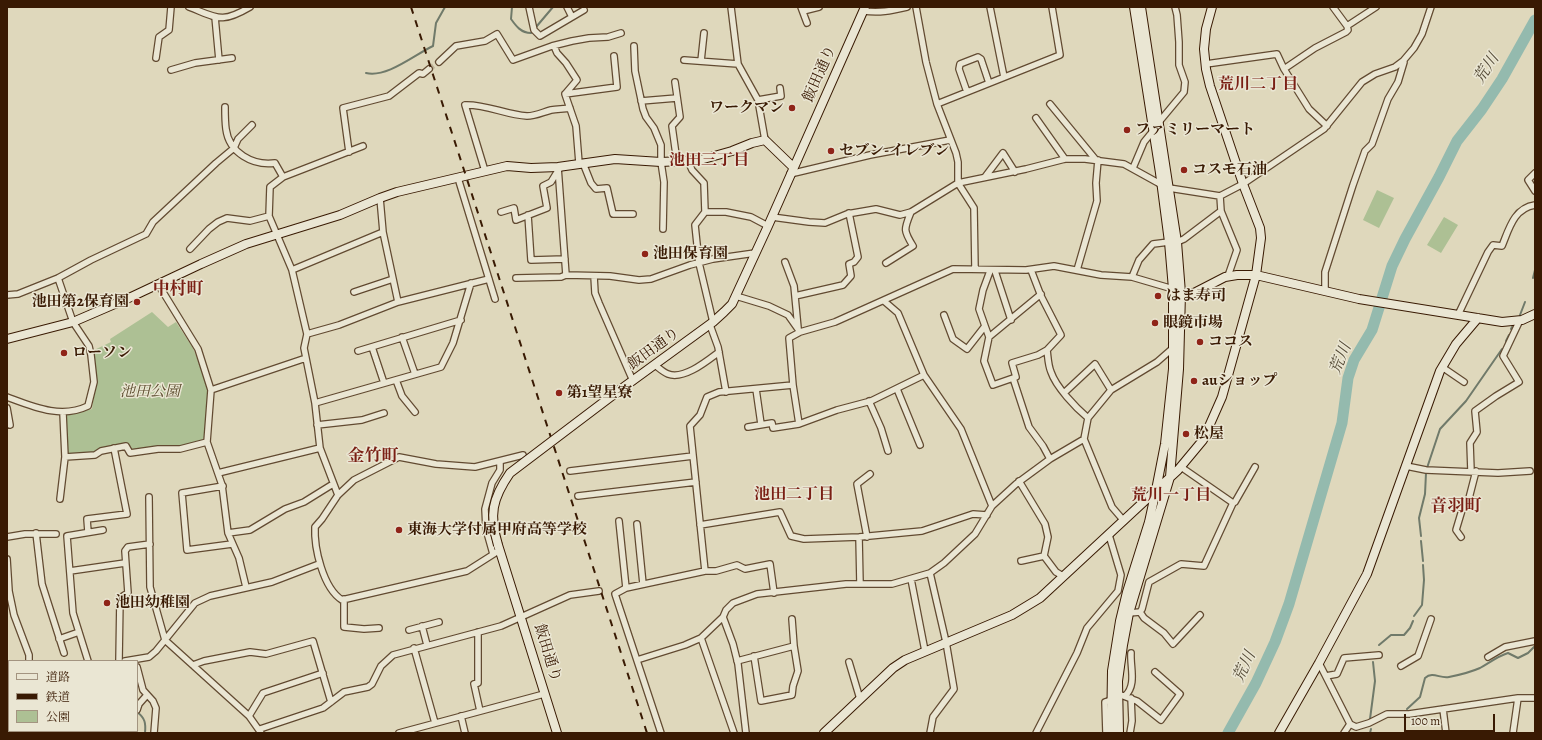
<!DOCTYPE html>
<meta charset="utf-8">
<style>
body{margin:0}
#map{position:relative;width:1542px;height:740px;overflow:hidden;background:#dfd8bc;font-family:Alegreya,"Noto Serif JP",serif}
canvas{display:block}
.frame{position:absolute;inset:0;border:8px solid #391a03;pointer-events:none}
.legend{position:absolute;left:8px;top:660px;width:130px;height:72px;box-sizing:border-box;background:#eae6d3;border:1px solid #a39480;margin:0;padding:5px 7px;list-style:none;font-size:12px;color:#391a03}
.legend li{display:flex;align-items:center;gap:8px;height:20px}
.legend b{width:20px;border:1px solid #a39480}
.scale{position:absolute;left:1404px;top:714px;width:91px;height:18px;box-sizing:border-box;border:2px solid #391a03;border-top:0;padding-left:5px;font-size:12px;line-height:14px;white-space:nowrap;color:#391a03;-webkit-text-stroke:3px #eae6d3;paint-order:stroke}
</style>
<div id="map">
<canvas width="1542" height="740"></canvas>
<div class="frame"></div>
<ul class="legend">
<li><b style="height:5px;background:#eae6d3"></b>道路</li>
<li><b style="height:5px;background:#391a03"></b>鉄道</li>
<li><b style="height:11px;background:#adc094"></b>公園</li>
</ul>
<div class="scale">100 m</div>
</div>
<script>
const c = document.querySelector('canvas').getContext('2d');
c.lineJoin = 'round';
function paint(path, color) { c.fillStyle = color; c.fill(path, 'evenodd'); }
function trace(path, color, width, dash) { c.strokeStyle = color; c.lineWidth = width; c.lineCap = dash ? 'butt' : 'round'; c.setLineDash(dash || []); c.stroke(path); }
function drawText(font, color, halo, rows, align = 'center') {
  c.font = font + ' Alegreya,"Noto Serif JP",serif'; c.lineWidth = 3; c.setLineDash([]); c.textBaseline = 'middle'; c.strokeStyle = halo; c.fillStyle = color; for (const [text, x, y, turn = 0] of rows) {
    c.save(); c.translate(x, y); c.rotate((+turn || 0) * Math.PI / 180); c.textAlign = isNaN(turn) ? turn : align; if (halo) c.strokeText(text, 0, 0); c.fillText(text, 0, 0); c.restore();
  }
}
paint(new Path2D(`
 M 1377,190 L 1394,198 L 1379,228 L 1363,220 Z
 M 1444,217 L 1458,225 L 1441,253 L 1427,245 Z
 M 152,312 L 168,327 L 176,322 L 193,348 L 209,390 L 204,437 L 203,440 L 183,446 L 134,451 L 128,444 L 100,450 L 94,453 L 67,454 L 65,417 L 67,415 L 92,409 L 96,381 L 92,351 L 111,342 L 110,339 Z`), '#adc094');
trace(new Path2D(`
 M 512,7 L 511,19 C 516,26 521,33 531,33 L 553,7
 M 366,73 C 387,78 414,55 433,46 L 436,23 L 445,7
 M 1533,278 L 1535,270
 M 1520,315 L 1525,302
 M 1511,329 L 1512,327
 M 1506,341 L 1509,335
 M 1427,468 L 1440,429 L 1466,401 L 1502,349
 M 1421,536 L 1419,518 L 1425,494 L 1426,473
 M 1421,541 L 1423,561
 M 1414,616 L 1422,605 L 1424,580 L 1423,565
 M 1379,645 L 1391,635 L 1404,635 L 1410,628 L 1413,621
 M 1407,709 L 1420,697 L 1425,678 C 1433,671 1440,679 1449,677 C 1459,675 1471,672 1480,668 C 1489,663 1498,656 1508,653 L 1518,658 L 1528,653 L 1535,646
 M 137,712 C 145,718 146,723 145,733
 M 1370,719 L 1375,681 L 1373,662
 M 1370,733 L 1371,729`), '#707a6a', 2);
trace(new Path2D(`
 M 1228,733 L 1256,683 L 1275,642 L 1289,604 L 1342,423 L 1348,378 L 1354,360 L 1372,330 L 1392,266 L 1405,239 L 1439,177 L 1457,141 L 1482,109 L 1502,79 L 1535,20`), '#94baae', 11);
trace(new Path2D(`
 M 429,69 L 439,62`), '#beb297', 5.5, [5.5, 3]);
const street = new Path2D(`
 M 189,7 C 218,18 221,24 250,7
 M 529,7 L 534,30 L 540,36 L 584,10
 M 567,7 L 572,17
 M 731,7 L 738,64 L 758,100 L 765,140
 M 801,7 L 807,23
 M 916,7 L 926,62 L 937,104 L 956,153 L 958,162 L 958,183 L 974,208 L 975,269
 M 990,7 L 1004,77
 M 1333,7 L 1347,26 L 1376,7
 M 803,11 L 819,7
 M 863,11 C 880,13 890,11 907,7
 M 215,17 L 219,60
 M 554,46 L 557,53 L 566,63 L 577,80 L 565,94 L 576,126 L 579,163
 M 634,46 L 635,71 L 643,109 L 646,117 L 654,128 L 661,145 L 661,162 L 664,182 L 663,229
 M 156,58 L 159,37 L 169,30 L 171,7
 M 684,60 L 738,64
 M 701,61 L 704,33
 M 439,62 L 456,46 L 485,41 L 497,34 L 513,60 L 552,46 L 572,41 L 589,38 L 608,37 L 621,33
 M 1206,64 L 1277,54 L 1284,69 L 1309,109 L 1327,126
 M 1284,69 L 1315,48 L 1346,32 L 1348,30 L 1347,26
 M 171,70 L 195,63 L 232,58
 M 675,82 L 680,117 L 672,126 L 677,162
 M 967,92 L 959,69 L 960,64 L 978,57 L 981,59 L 989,83
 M 565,94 L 617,87 L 614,56
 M 758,100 L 781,96 L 780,88
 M 641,101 L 677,98
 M 937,104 L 1060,55 L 1052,7
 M 1050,104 L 1096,160
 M 225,107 C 225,115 225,122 226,129 C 229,153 253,166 275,163 L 283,177
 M 1036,118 L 1065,159
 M 1159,122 L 1184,92 L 1185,82 L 1179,65 L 1179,42 L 1177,15 L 1175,7
 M 349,152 L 343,108 L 389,96 L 419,73 L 423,74 L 429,69
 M 688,161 L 692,170 L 704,183 L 705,212 L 695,225 L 699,263 L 713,322
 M 583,163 L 591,183 L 596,189 L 607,188 L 613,214 L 633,214
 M 558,167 L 566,275 L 610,276 L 639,280 L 651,279 L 690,265 L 713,259 L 755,253
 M 1133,168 L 1144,142 L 1153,131
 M 485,171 L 465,105 C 486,104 506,115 527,116 C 536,116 543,112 551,110 C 557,109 564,109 570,108
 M 1535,173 L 1528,180 L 1535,191
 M 790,174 L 870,155 L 950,140
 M 985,177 L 1003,153 L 1015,172
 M 458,178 L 495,299
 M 1169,188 L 1220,196 L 1243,184 L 1324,129 L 1362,82 L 1375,74 L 1395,67 L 1403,61 L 1414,48 L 1422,34 L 1431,7
 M 1220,196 L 1221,211 L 1237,250 L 1228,276
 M 380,198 L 383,232 L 398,302
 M 501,212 L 514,208 L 516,220 L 547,208 L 543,186 L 551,182 L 559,169
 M 705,212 L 726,212 L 751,217 L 768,226
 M 528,215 L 531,260 L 565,259
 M 772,217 L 809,222 L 825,223 L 847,214 L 876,209 L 900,215 L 911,212 L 958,183 L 1026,169 L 1065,159 L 1085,159 L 1124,164 L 1162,185
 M 1177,242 L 1184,239 L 1221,211
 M 190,249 L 209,229 L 218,222 L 227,218 L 250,221 L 269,216
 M 785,262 L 794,286 L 798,328
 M 886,263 L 913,246 C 903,230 904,229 911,212
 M 292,270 L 383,232
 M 1031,270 L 1041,296 L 1061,335 L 1047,350 C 1048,357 1048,365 1051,372 C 1056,387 1076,408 1088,418
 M 1077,270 L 1097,201 L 1096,183 L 1098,160
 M 995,271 L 1011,320
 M 594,276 L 595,293 L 599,303 L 633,381
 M 1132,277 L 1139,260 L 1153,244 L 1169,242
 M 516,278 L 561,277 L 566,275
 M 158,284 L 198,349 L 211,390 L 207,442 L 222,485 L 228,533 L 239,558 L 246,587
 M 1325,291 L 1325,272 L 1353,185 L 1365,151 L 1372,144 L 1388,99 L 1398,82 L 1404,62 L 1403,61
 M 354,292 L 393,279
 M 1041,294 L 989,337 L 984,361 L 993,385 L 1016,377 L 1012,363 L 1038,355 L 1047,350
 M 7,295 L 18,294 L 58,278 L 91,260 L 146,234 L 153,222 L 216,163 L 234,148 L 238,139 L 252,125
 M 736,296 L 769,306 L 788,315 L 800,332 L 835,322 L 953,269 L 1026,270 L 1054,266 L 1101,275 L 1132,277 L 1173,289
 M 795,296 L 843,285 L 851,276 L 849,264 L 854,262 L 858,257 L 849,213
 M 884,301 L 898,313 L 924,375 L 961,429 L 992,506
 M 944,315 L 953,339 L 967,349 L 985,326 L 989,337
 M 1458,315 L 1488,252 L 1493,245 L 1502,246 C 1509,229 1514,208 1535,205
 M 710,325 L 718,347 L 726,392
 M 985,326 L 979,309 L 983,290 L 990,271
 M 307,334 L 339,325 L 398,302 L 489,279
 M 402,337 L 415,374
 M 372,347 L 384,383
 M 358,351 L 461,320
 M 655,365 C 659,368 663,372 668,374 C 684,380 707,361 719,352
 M 1442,367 L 1464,382
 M 1013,378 L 1029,427 L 1043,446 L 1050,459
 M 396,380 L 402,396 L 415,412
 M 793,385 L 799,424 L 837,410 L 871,401 L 924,375
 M 756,389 L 761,424
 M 897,389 L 920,445
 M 211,390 L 306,358
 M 1064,393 L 1095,364 L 1111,390
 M 7,397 C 34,407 61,419 88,406 L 94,382 L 91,355 L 89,346 L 73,322 L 58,278
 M 869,401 L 881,428 L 888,451
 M 315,403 L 441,367 L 453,343 L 471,283
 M 7,408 L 10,425
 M 317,425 L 362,420 L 384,413
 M 748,427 L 772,423 L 773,428 L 799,424
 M 1084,439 L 1112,507 L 1124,521
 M 65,457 L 95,455 L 101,451 L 126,446 L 130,453 L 158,449 L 180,449 L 207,442
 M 1406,466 L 1426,470 L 1498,473 L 1530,471
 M 570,471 L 693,456
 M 1471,471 L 1470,443 L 1477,432 L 1475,411 L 1496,396 L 1519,382 L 1503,356 L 1520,320
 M 218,473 L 320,448
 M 1019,481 L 1045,524 L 1048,537 L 1044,556 L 1056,572 L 1063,576
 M 223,486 L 182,493 L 187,550 L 232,544
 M 338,495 L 320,448 L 315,403 L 304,348 L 307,334 L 292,270 L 269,216 L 270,187 L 283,177 L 363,146
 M 578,496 L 696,482
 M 149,497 L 150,587 L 165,640 L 249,716 L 261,733
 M 60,499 L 65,457 L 63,413
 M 1233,503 L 1235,502 L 1255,467
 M 619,521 L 626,588
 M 637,524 L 643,584
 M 700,525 L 780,512 L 791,536 L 804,539 L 859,537 L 922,531 L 973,514 L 987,515
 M 88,532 L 87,519 L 127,514 L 114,448
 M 36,533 L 42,584 L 64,653
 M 228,533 L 250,530 L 285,509 L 304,502 L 333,484
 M 7,537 L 25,534 L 56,534
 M 859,537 L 860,584
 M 867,537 L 857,484 L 870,474
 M 1461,537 L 1456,530 L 1462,510 L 1467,506 L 1476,471
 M 500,550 L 467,571 L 342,600 C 323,588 314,548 315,527 L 322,519 L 338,495 L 354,480 L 399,457 L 436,464 L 475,467 L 523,455
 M 493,554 L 486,529 L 485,509 L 492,483 L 500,470 L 500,461
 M 7,559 L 9,591 L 14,615 L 29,655 L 29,661
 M 1021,561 L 1044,556
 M 70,571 L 125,563
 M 705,571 L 716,571 L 737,565 L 745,569 L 770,564 L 774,593
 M 911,579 L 925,651
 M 344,599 L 344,627 L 364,629 L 379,628
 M 1140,612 L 1144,618 L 1164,633 L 1173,644 L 1200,615
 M 1129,613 L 1140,612 L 1142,609 L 1149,582 L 1181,564 L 1204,566 L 1233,503 L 1181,467
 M 723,617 L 733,644 L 738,664 L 746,733
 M 422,626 L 427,645
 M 409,630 L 439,622
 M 478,632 L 478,683 L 474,684 L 480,711
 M 701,638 L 734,733
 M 59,639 L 79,632
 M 414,648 L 435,723
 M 754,656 L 761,701 L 792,695 L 793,686 L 798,671 L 794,646
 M 1488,657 L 1505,647 L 1535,641
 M 637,660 L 685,645 L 701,638 L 723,617 L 726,610 L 733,603 L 757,594 L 846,584 L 892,584 L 930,573 L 944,563 L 975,534 L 992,506 L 1016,484 L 1050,459 L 1084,439 L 1088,418 L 1111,390 L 1157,362 L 1173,348
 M 88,661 L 73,613 L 67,536 L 103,530
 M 119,661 L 120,598 L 128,593 L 125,551 L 128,547 L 150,544
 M 125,661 L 149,657 L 156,651 L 195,603 L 210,596 L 272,582 L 319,564
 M 737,661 L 794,646 L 792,619
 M 849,662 L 860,699
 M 1319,663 L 1350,724
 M 193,665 L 204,661 L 250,652 L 266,654 L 313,641 L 331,702
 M 1401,666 L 1418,656 L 1431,619
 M 137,667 L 143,690 L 153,701 L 156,708 L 154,733
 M 1326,676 L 1337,674 L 1344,658 L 1379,655
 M 1118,694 L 1137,701 L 1161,720 L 1180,694 L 1155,672
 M 1125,696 C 1137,685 1130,667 1131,653
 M 1443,709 L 1446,733
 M 137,710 L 139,704 L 147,695
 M 249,716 L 263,693 L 323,673
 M 461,716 L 465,733
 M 260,729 L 323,708 L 344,692 L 368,687 L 372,684 L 381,666 L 393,655 L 501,626 L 570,595 L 599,591
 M 76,731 L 77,733
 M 26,733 L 27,731
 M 103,733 L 103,731
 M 399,733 L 544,694
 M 661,733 L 615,594 L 626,588 L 705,571 L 690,426 L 700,415 L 707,397 L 719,392 L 793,385 L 789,338 L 800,332
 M 930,733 L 933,717 L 954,689 L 946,642 L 930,573
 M 1036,733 L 1077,653 L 1087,628 L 1118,591 L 1121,575 L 1109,535
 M 1106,733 L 1105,702 L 1111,700
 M 1130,733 L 1132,721 L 1131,698
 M 1344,733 L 1350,724 L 1356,727 L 1369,723 L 1387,714 L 1409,714 L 1518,698 L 1535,698
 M 1513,733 L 1518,698`);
const secondary = new Path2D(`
 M 1177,291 L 1181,293 L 1192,294 L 1225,277 L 1237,275 L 1256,275 L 1359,299 L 1502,322 L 1522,320 L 1535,314
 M 7,339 L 73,322 L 131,297 L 201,264 L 246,244 L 340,215 L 380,198 L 397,192 L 507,166 L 531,168 L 558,167 L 615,159 L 661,162 L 700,160 L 732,151 L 752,143 L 765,140 L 793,167
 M 617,392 L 713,322 L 724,312 L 732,304 L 768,226 L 865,7
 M 498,545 L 557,733
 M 824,733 L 893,668 L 905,660 L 1012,615 L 1040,598 L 1178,470 L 1203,440 L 1222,397 L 1256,275 L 1261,238 L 1260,228 L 1243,184 L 1210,86 L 1206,69 L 1204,49 L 1206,29 L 1212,7
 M 1111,733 L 1112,671 L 1120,621 L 1127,592 L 1149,522 L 1156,490 L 1165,444 L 1173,369 L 1173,289 L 1169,242 L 1160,173 L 1134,7
 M 1119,733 L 1118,681 L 1123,645 L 1129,613 L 1170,477 L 1179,369 L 1181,293 L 1177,242 L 1141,7
 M 1279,733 L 1319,663 L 1367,574 L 1440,371 L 1456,344 L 1478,318`);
trace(street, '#624a31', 8);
trace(secondary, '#391a03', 10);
trace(street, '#eae6d3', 5.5);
trace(secondary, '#eae6d3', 8);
trace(new Path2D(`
 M 411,7 L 647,733`), '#391a03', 2, [7, 7]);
const secondaryBridge = new Path2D(`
 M 498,545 C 489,515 492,499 510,473 L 617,392`);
trace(secondaryBridge, '#391a03', 10, []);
trace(secondaryBridge, '#eae6d3', 8);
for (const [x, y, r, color] of [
 [792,108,4,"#8f2418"],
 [1127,130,4,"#8f2418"],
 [831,151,4,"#8f2418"],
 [1184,170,4,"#8f2418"],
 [645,254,4,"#8f2418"],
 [1158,296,4,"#8f2418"],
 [137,302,4,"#8f2418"],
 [1155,323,4,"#8f2418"],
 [1200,342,4,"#8f2418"],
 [64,353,4,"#8f2418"],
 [1194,381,4,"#8f2418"],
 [559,393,4,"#8f2418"],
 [1186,434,4,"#8f2418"],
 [399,530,4,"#8f2418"],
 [107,603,4,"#8f2418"]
]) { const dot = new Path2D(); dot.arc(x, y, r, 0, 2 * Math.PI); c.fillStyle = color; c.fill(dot); trace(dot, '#eae6d3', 1.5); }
drawText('15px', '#391a03', '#eae6d3', [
 ["飯田通り",820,74,-66],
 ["飯田通り",654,349,-36],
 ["飯田通り",547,653,73]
]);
drawText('bold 15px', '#391a03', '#eae6d3', [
 ["ワークマン",784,108,"right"],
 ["ファミリーマート",1135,130],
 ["セブン-イレブン",839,151],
 ["コスモ石油",1192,170],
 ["池田保育園",653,254],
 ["はま寿司",1166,296],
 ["池田第2保育園",129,302,"right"],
 ["眼鏡市場",1163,323],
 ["ココス",1208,342],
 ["ローソン",72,353],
 ["auショップ",1202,381],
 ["第1望星寮",567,393],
 ["松屋",1194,434],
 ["東海大学付属甲府高等学校",407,530],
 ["池田幼稚園",115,603]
], 'left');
drawText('italic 15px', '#5c4c2e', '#eae6d3', [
 ["池田公園",150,392]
]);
drawText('italic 16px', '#544a36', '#eae6d3', [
 ["荒川",1487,69,-57],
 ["荒川",1341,359,-68],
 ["荒川",1245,667,-65]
]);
drawText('bold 16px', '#7a1f14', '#eae6d3', [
 ["荒川二丁目",1258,85],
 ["池田三丁目",709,161],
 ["池田二丁目",794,495],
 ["荒川一丁目",1171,496]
]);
drawText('bold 17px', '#7a1f14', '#eae6d3', [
 ["中村町",178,290],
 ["金竹町",373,457],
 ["音羽町",1456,507]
]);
</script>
